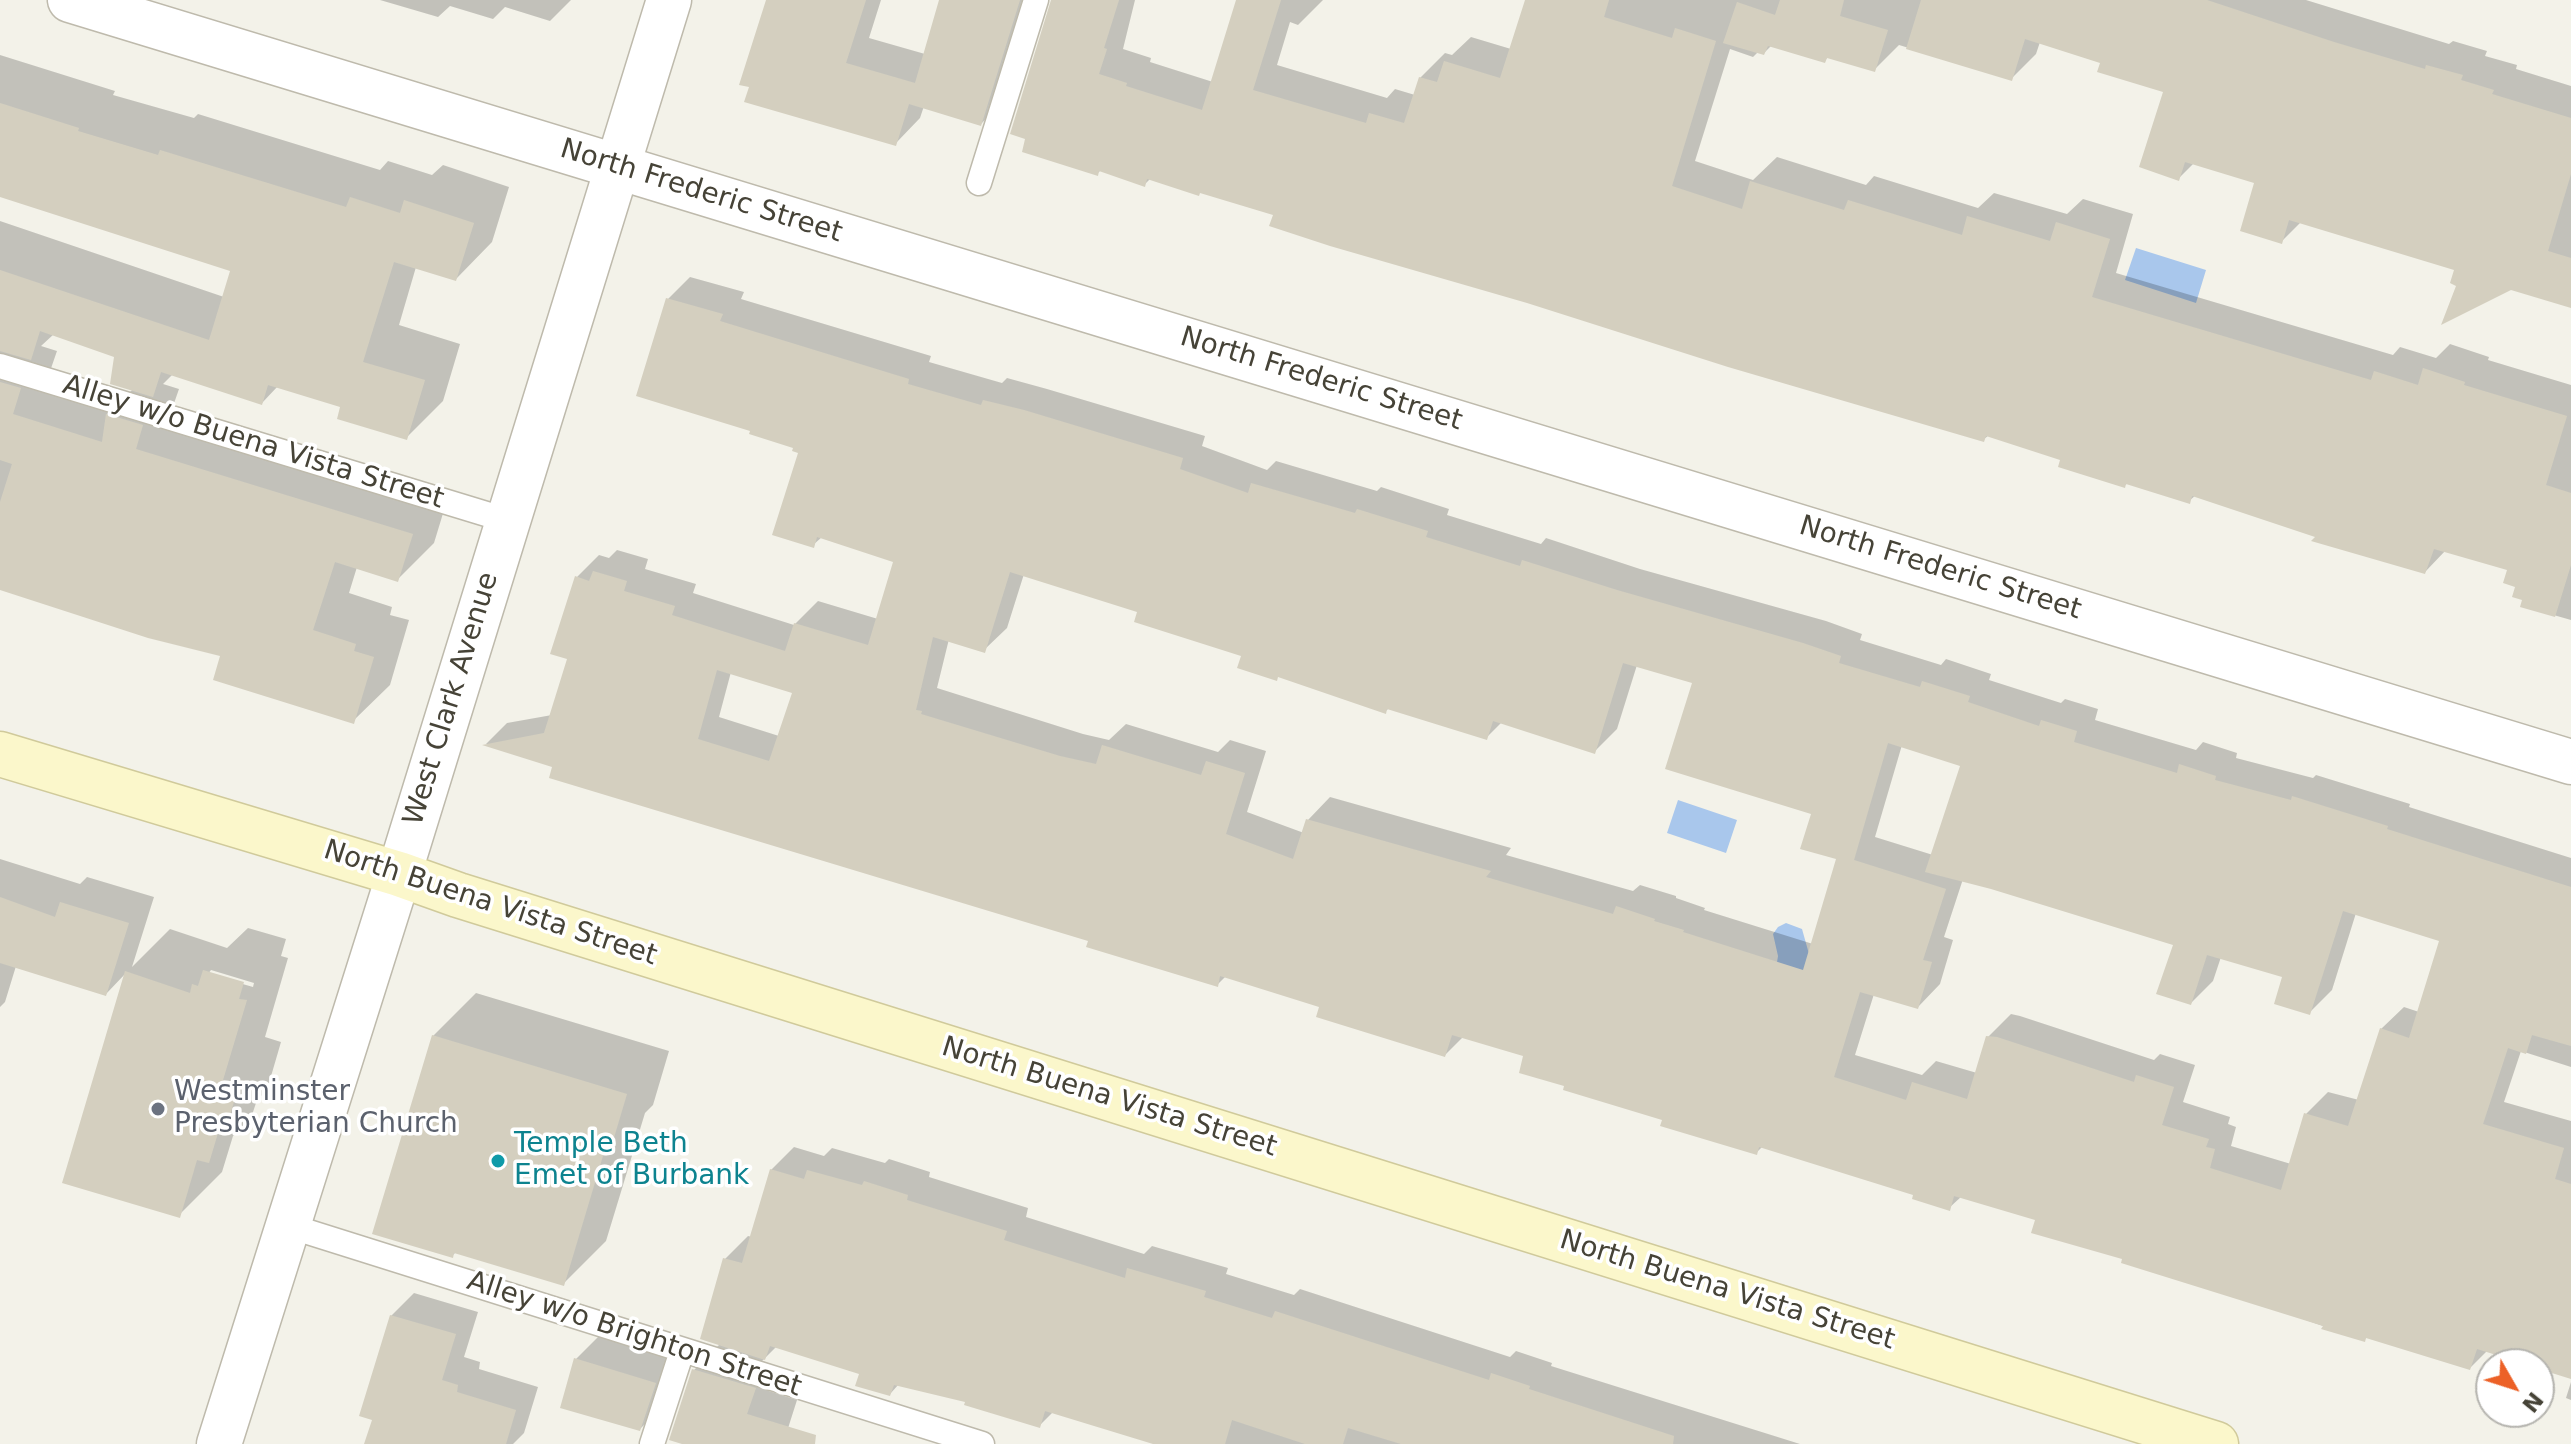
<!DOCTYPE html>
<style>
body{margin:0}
#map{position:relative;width:2571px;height:1444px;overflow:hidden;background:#f3f2e9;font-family:"DejaVu Sans",sans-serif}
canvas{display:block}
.north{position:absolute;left:2475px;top:1348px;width:80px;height:80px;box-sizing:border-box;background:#fff;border:2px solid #b5b4af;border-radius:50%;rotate:129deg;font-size:22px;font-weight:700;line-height:32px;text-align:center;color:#464337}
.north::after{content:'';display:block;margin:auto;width:28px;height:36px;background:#ec6127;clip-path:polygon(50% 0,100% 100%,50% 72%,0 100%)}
</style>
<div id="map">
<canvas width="2571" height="1444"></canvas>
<div class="north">N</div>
</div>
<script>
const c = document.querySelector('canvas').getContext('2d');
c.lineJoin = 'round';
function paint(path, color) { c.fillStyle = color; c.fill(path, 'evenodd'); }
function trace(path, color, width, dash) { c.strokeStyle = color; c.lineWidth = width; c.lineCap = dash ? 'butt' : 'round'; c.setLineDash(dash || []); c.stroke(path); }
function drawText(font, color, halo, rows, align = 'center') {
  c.font = font + ' "DejaVu Sans",sans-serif'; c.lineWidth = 7; c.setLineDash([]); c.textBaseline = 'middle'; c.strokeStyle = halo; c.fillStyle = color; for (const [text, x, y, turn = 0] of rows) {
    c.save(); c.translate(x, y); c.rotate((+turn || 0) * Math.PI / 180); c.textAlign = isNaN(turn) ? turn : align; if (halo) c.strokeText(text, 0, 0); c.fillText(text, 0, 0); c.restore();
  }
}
paint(new Path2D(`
 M 2136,248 L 2206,270 L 2196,303 L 2125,280 Z
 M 1678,800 L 1737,820 L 1726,853 L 1667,833 Z
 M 1786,923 L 1802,929 L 1811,961 L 1813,981 L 1776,968 L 1778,956 L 1773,934 L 1778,927 Z`), '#a9c7ec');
paint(new Path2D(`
 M 380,0 L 571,0 L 550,21 L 505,7 L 493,19 L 450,6 L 438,17 Z
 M 772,0 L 881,0 L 869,38 L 925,54 L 941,0 L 1036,0 L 1005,99 L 981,124 L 924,106 L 920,118 L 896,143 Z
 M 1051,0 L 1135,0 L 1123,49 L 1151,58 L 1150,62 L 1213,82 L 1238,0 L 1323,0 L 1298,25 L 1290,22 L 1277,65 L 1387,98 L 1395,89 L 1415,95 L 1420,78 L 1445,53 L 1452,55 L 1471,37 L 1511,49 L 1527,0 L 2306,0 L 2449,44 L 2453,41 L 2487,51 L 2485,56 L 2517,65 L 2516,69 L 2571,86 L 2571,306 L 2510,288 L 2459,284 L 2457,269 L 2301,222 L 2282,241 L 2257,181 L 2194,163 L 2179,178 L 2165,91 L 2102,62 L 2040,42 L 2036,54 L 2011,79 L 1899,45 L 1875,69 L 1829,56 L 1825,60 L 1772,45 L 1764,53 L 1759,51 L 1753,57 L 1730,49 L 1695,161 L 1753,180 L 1777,157 L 1866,185 L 1874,176 L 1978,208 L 1994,193 L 2067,214 L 2083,199 L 2133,214 L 2116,273 L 2393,355 L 2400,347 L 2436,358 L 2450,344 L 2489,357 L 2488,360 L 2571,385 L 2571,620 L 2522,606 L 2524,598 L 2509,568 L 2446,550 L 2425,572 L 2196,495 L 2189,501 L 2128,483 L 2124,486 L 2062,459 L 1989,435 L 1983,440 L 1275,214 L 1151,178 L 1144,185 L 1101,170 L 1097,174 Z
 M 0,55 L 115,91 L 113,95 L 194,118 L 198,114 L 380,170 L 388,161 L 432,175 L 443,165 L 509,187 L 492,242 L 456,279 L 416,267 L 399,325 L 460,344 L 443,401 L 406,438 L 342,406 L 278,386 L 262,403 L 173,374 L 163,384 L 179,389 L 171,412 L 448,497 L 434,543 L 397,580 L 357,567 L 349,593 L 392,607 L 390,615 L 409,620 L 390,685 L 353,721 L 223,655 L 0,589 L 0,221 L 224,297 L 233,270 L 0,196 ZM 54,334 L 116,355 L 133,389 L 122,400 L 48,377 L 57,351 L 41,346 Z
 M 690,277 L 744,292 L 741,299 L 931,356 L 929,362 L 1002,383 L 1007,378 L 1047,389 L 1205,436 L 1202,446 L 1267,470 L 1276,461 L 1377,491 L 1381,487 L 1449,509 L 1447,515 L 1541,544 L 1546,538 L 1640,569 L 1826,621 L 1862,634 L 1860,640 L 1941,665 L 1946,659 L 1991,674 L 1989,680 L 2061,703 L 2065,699 L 2098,709 L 2095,720 L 2196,750 L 2203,742 L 2237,753 L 2236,758 L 2313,778 L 2316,775 L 2410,804 L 2409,807 L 2571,858 L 2571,1067 L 2521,1051 L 2504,1102 L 2571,1121 L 2571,1376 L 2539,1366 L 2539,1364 L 2488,1350 L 2470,1368 L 2368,1336 L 2364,1340 L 2124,1258 L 2037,1219 L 1962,1196 L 1949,1208 L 1915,1194 L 1763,1146 L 1756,1153 L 1567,1085 L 1526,1055 L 1464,1036 L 1445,1055 L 1322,1006 L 1226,976 L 1217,985 L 1090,940 L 486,744 L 507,723 L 552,715 L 570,658 L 576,578 L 599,555 L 609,558 L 617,550 L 648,559 L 645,569 L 696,584 L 693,593 L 794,625 L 818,601 L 878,619 L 896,561 L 822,537 L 813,545 L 801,452 L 668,299 ZM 1024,574 L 1139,611 L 1385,712 L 1389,708 L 1486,738 L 1502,722 L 1594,752 L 1617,729 L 1637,665 L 1694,682 L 1813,812 L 1839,858 L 1813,944 L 1704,910 L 1705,908 L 1676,898 L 1676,896 L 1640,885 L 1633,891 L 1506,855 L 1511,848 L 1330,797 L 1308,820 L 1304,833 L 1247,812 L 1266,751 L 1230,740 L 1218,752 L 1126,724 L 1109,740 L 1083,734 L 937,688 L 949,639 L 984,650 L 1007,628 ZM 731,672 L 794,692 L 779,736 L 719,717 ZM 1902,745 L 1963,765 L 1933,855 L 1875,837 ZM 1963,879 L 2175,944 L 2191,1003 L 2213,981 L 2221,957 L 2285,975 L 2309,1013 L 2332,990 L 2356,913 L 2442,940 L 2419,1012 L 2404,1007 L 2381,1029 L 2359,1100 L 2328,1092 L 2306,1114 L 2291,1164 L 2231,1146 L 2236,1127 L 2228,1124 L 2230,1117 L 2183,1102 L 2195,1065 L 2160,1054 L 2154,1060 L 2020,1016 L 2011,1014 L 1988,1037 L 1977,1073 L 1936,1061 L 1922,1075 L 1855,1055 L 1874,994 L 1918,1007 L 1940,984 L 1953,940 L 1944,937 Z
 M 0,859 L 80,884 L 87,877 L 154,897 L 132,967 L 170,929 L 227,948 L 248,928 L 286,939 L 281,956 L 288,958 L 265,1037 L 281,1042 L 267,1090 L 257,1100 L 251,1118 L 233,1136 L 222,1172 L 179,1215 L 126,973 L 106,994 L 16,966 L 5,1002 L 0,1007 ZM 211,970 L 254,983 L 253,987 L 208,974 Z
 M 476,993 L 669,1051 L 653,1105 L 645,1113 L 606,1241 L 563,1284 L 457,1251 L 452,1256 L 433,1036 Z
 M 794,1147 L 824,1156 L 832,1148 L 885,1163 L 889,1159 L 930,1172 L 929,1177 L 1028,1208 L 1026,1217 L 1144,1254 L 1152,1246 L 1228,1268 L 1226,1274 L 1294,1295 L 1300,1289 L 1510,1357 L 1516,1351 L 1552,1363 L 1551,1366 L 1800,1444 L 1159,1444 L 1053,1412 L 1039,1426 L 967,1401 L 899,1384 L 890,1394 L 861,1373 L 777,1346 L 762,1361 L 777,1366 L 769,1391 L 797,1400 L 783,1444 L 689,1444 L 694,1370 L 720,1344 L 725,1259 L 748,1236 L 752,1237 L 771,1170 Z
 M 414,1293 L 478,1312 L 464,1357 L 480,1362 L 479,1369 L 538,1387 L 524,1433 L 513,1444 L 366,1444 L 374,1419 L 391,1316 Z
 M 599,1336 L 678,1360 L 663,1406 L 640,1429 L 576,1359 Z
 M 2571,1382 L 2571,1400 L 2566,1398 Z`), '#0003');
paint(new Path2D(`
 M 766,0 L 866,0 L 846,63 L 915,83 L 939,0 L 1020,0 L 981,126 L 909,104 L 896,146 L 744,102 L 749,87 L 739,85 Z
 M 1051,0 L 1119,0 L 1104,48 L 1107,49 L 1099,74 L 1127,83 L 1126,86 L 1202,110 L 1236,0 L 1281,0 L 1253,90 L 1366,123 L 1369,113 L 1404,123 L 1419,77 L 1437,82 L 1444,61 L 1500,78 L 1525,0 L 1609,0 L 1604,17 L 1672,38 L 1675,28 L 1716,41 L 1672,186 L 1742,209 L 1750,181 L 1844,210 L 1848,200 L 1962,235 L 1967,216 L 2050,241 L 2056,222 L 2110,239 L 2092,297 L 2371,380 L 2374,371 L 2418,385 L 2423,368 L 2465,382 L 2464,385 L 2567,416 L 2546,485 L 2571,493 L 2571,565 L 2555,617 L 2520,607 L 2522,600 L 2512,597 L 2515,587 L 2503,583 L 2507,570 L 2434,549 L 2425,574 L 2311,541 L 2315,537 L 2192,496 L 2190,504 L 2126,484 L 2125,488 L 2058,467 L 2060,460 L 1986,436 L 1984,442 L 1728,367 L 1527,303 L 1330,246 L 1269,226 L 1273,215 L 1200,193 L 1199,196 L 1147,179 L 1145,187 L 1099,171 L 1098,176 L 1022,152 L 1025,139 L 1010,134 Z
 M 1780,0 L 1844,0 L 1840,16 L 1888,30 L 1875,72 L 1827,58 L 1825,63 L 1768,46 L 1764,55 L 1723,43 L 1737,2 L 1775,15 Z
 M 1921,0 L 2207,0 L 2334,42 L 2425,69 L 2426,65 L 2463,75 L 2461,80 L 2494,90 L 2492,94 L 2571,118 L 2571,174 L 2548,251 L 2571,258 L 2571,308 L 2511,290 L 2441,325 L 2456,286 L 2450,283 L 2454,270 L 2289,220 L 2282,244 L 2240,231 L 2254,183 L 2185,162 L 2179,181 L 2139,167 L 2163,92 L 2097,72 L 2100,63 L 2025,39 L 2012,81 L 1906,49 Z
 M 0,103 L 79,128 L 78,131 L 158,155 L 160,150 L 346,207 L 350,197 L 400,213 L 404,200 L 474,223 L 456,281 L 394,262 L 370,339 L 363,362 L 425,380 L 407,440 L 337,419 L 340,407 L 268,385 L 262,405 L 161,372 L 153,397 L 110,384 L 114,357 L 40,331 L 31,360 L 0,351 L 0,270 L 209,340 L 230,271 L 0,197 Z
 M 666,298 L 723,314 L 720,321 L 909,379 L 908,384 L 981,405 L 983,400 L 1024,410 L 1183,458 L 1180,469 L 1248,493 L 1251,483 L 1355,513 L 1357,509 L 1428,531 L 1426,537 L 1520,566 L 1522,560 L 1617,590 L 1803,643 L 1841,656 L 1839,663 L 1920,687 L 1922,681 L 1970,696 L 1968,702 L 2039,726 L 2041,720 L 2077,731 L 2074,742 L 2177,773 L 2179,764 L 2216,776 L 2215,780 L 2291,800 L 2292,796 L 2388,826 L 2387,829 L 2571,887 L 2571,1046 L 2532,1035 L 2526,1054 L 2508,1048 L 2483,1124 L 2564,1148 L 2555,1179 L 2571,1184 L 2571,1379 L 2539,1369 L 2539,1364 L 2525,1364 L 2477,1349 L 2470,1370 L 2366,1338 L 2365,1342 L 2321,1329 L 2323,1326 L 2121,1263 L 2122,1259 L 2031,1233 L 2035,1220 L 1954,1196 L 1950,1211 L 1912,1199 L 1913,1195 L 1759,1147 L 1757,1155 L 1660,1126 L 1662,1120 L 1563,1090 L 1564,1086 L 1519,1073 L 1523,1056 L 1452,1035 L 1445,1057 L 1316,1017 L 1319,1007 L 1220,976 L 1218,987 L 1086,947 L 1088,941 L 549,778 L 552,767 L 482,745 L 544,733 L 567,659 L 550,654 L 575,576 L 589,581 L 593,571 L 627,581 L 624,591 L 675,606 L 672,615 L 785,651 L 794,623 L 868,645 L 893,562 L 817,537 L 814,548 L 772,535 L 798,453 L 792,451 L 793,448 L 749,434 L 750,431 L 636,396 ZM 1010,572 L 1137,612 L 1134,622 L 1241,656 L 1237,668 L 1277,681 L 1278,677 L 1386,714 L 1387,709 L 1487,740 L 1493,721 L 1595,754 L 1623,663 L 1692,683 L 1665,769 L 1811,814 L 1800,849 L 1836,859 L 1803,970 L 1683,932 L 1684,930 L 1654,921 L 1655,919 L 1616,906 L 1613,914 L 1486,877 L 1491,871 L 1306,819 L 1293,859 L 1226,834 L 1245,773 L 1206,761 L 1201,775 L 1102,745 L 1096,764 L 1060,756 L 921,714 L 922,711 L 916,710 L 933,637 L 985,653 ZM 717,670 L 792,693 L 769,761 L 698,739 ZM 1888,743 L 1960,766 L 1925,872 L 1991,889 L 2173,945 L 2156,994 L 2191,1005 L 2207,955 L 2282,977 L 2274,1004 L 2310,1015 L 2343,911 L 2439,941 L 2409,1038 L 2380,1028 L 2348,1126 L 2304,1113 L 2281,1190 L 2210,1168 L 2215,1149 L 2206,1147 L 2209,1139 L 2162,1125 L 2174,1087 L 2136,1075 L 2134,1082 L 1997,1037 L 1986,1036 L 1967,1099 L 1912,1082 L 1906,1100 L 1834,1077 L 1860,992 L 1918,1009 L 1932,962 L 1923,960 L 1946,889 L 1854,860 Z
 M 0,382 L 21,388 L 13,414 L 102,442 L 106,414 L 143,425 L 136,449 L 413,534 L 398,582 L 335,562 L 313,630 L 356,644 L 354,651 L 374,657 L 354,724 L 213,680 L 220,656 L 148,638 L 0,590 L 0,502 L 12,464 L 0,460 Z
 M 0,897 L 55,917 L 60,902 L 129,923 L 106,996 L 0,963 Z
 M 203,970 L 244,982 L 239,999 L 247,1000 L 223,1080 L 239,1085 L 224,1135 L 218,1133 L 209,1163 L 197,1160 L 180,1218 L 62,1183 L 125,971 L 190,993 L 192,984 L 198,986 Z
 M 432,1035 L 627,1094 L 610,1151 L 605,1149 L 564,1286 L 454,1253 L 453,1258 L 372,1234 Z
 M 770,1169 L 804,1179 L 807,1170 L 862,1185 L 864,1181 L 908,1195 L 907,1200 L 1007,1231 L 1004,1240 L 1125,1278 L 1127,1268 L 1206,1291 L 1204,1297 L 1272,1318 L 1275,1311 L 1489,1380 L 1491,1373 L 1530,1386 L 1529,1389 L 1674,1436 L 1673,1444 L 1401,1444 L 1348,1428 L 1343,1444 L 1305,1444 L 1232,1420 L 1225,1444 L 1153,1444 L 1045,1411 L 1040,1428 L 964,1405 L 965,1402 L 894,1385 L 890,1396 L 855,1386 L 859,1374 L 770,1346 L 765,1360 L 700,1339 L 723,1258 L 742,1263 Z
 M 390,1315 L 456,1334 L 442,1380 L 458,1385 L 457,1392 L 516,1410 L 506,1444 L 364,1444 L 372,1420 L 359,1416 Z
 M 574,1358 L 656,1383 L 640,1431 L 560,1408 Z
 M 692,1369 L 756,1388 L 747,1414 L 816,1435 L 815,1444 L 682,1444 L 669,1440 Z`), '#d4cfbf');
const lane = new Path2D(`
 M 979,183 L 1036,0
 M 0,366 L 506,520
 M 286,1225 L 982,1444
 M 652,1444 L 682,1351`);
const street = new Path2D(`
 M 70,0 L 2571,762
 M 219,1444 L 399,874 L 669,0`);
const secondary = new Path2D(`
 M 0,754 L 399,874 L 458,895 L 2216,1444`);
trace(lane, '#bebaac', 27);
trace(street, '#bebaac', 47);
trace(secondary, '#d0ca9b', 47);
trace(lane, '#fff', 24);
trace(street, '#fff', 44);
trace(secondary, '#fbf7cb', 44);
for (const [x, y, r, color] of [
 [158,1109,8,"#6b7280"],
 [498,1161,8,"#0f9aa8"]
]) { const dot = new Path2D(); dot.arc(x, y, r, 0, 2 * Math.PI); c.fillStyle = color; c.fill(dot); trace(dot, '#fff', 3); }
drawText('28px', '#464337', '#fff', [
 ["North Frederic Street",701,192,17],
 ["North Frederic Street",1321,380,17],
 ["Alley w/o Buena Vista Street",253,443,17],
 ["North Frederic Street",1940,569,17],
 ["West Clark Avenue",452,699,-73],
 ["North Buena Vista Street",490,904,18],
 ["North Buena Vista Street",1109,1098,17],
 ["North Buena Vista Street",1727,1291,17],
 ["Alley w/o Brighton Street",634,1335,18]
]);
drawText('28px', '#5b616d', '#fff', [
 ["Westminster",174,1093],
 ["Presbyterian Church",174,1125]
], 'left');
drawText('28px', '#0d838f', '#fff', [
 ["Temple Beth",514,1145],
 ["Emet of Burbank",514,1177]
], 'left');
</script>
